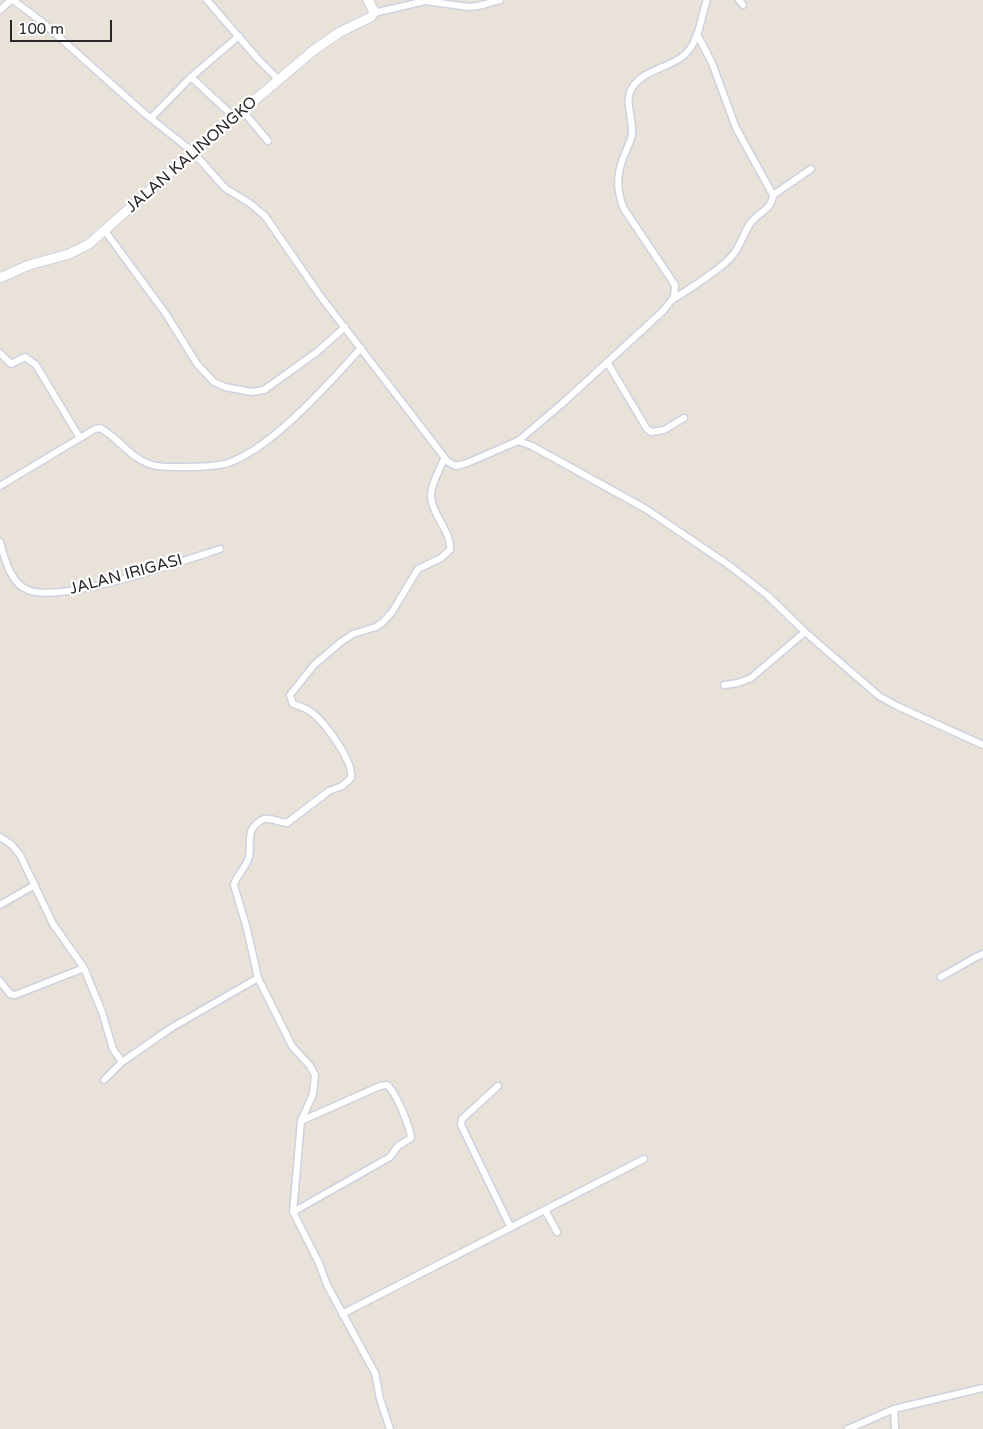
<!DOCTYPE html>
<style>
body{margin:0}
#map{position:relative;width:983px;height:1429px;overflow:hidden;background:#e9e2d8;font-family:"Varela Round",sans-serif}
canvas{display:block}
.scale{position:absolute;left:10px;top:20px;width:102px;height:22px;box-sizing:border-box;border:2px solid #272727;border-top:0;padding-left:6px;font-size:15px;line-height:18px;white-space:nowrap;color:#272727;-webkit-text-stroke:4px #fff;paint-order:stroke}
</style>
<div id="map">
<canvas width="983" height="1429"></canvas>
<div class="scale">100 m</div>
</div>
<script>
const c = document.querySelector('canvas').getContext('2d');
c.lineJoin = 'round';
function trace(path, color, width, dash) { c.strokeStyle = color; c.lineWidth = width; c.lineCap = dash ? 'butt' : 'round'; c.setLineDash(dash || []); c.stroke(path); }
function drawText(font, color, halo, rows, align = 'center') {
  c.font = font + ' "Varela Round",sans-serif'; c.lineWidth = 4.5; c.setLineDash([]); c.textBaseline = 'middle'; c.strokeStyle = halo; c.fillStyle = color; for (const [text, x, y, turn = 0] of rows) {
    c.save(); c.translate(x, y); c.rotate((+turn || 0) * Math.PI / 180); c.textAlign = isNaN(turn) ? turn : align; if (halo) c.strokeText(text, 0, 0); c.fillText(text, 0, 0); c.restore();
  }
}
const street = new Path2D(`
 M 13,0 L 41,21 L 144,113 L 193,152 L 225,188 L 251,204 L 265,216 L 321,297 L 448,462 L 456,466 L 467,463 L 518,441 L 532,446 L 646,509 L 730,566 L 767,595 L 805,632 L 879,696 L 897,706 L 983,745
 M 207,0 L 257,58 L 279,80
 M 739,0 L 743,5
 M 0,10 L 11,0
 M 374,13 L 425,1 L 469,7 L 478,6 L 500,0
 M 191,77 L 234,117
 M 242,110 L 268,141
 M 151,118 L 191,77 L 239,36
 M 773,195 L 811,169
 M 105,231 L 166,314 L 197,364 L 214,382 L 225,387 L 252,392 L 264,390 L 317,352 L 345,327
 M 672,300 C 689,289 719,271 731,257 C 741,247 743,232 752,221 C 761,211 772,209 773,195 L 736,128 L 712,63 L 697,34
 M 0,353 L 11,364 L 25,357 L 36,365 L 80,438
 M 607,362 L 647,429 L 651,432 L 664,430 L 684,418
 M 518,441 L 564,402 L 663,311 L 674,297 L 675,285 L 624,209 C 615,188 617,171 626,151 C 628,145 632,139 632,133 C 633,118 624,101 632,88 C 644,68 675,68 689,50 C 700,36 701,16 707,0
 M 0,486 L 95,429 L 100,428 C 119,438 129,457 149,464 C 160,468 172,467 183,467 C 197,467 211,467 225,464 C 270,451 330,382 361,348
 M 0,542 C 5,559 10,583 28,590 C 61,604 183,561 220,549
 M 724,685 L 738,683 L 751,678 L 805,632
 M 0,837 L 12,845 L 20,855 L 53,924 L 84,968 L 102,1012 L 113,1049 L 122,1062 L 171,1028 L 258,978
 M 0,905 L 35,885
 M 941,977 L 976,957 L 983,954
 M 0,981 L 10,994 L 15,995 L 84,968
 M 104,1080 L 122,1062
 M 498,1086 L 462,1119 L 461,1125 L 511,1228
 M 545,1210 L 557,1232
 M 293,1212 L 390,1157 L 398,1146 L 411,1138 C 410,1127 396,1092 387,1085 L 380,1086 L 301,1121
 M 342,1314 L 644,1159
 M 894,1409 L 895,1429
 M 390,1429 L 380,1399 L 375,1373 L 327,1285 L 319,1263 L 293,1212 L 301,1121 L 313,1094 L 315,1075 L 310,1066 L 292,1046 L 258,978 L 247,929 L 234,885 C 236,875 246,868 249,857 C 251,848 248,838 252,829 C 254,826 260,820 264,819 C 271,817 279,823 287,823 L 329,791 L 342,786 L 351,778 C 354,762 325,722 311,712 C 306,708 299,706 293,704 L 290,695 L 314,665 L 341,642 L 353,634 L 376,627 L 383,622 L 392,612 L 418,569 L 441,558 L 450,550 C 452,532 431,514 431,495 C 431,484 440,469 444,459
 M 848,1429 L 894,1409 L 983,1388`);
const secondary = new Path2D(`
 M 0,278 L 29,265 L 69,254 L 89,244 L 193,152 L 314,50 L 340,32 L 371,17 L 374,11 L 368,0`);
trace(street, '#ced1e0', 9);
trace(secondary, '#ced1e0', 11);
trace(street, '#fff', 6);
trace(secondary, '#fff', 9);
drawText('16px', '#272727', '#fff', [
 ["JALAN KALINONGKO",192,155,-41],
 ["JALAN IRIGASI",126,575,-15]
]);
</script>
